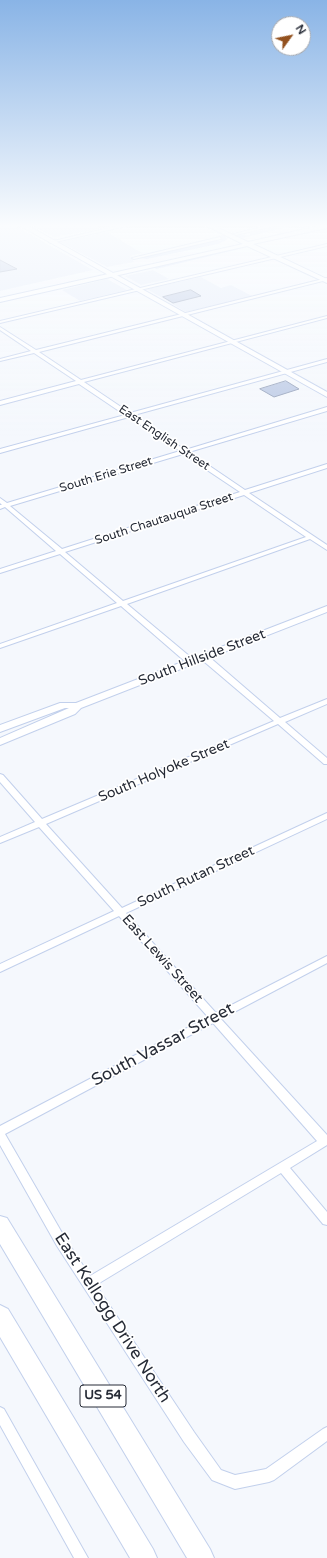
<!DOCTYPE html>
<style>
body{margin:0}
#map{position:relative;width:327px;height:1558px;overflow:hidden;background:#f5f8fd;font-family:"Varela Round",sans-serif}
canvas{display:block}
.north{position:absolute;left:271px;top:16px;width:40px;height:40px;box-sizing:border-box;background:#fff;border:1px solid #a8aaaf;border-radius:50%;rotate:57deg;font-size:11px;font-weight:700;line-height:16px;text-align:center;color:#262b36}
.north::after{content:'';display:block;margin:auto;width:14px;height:18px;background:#93511e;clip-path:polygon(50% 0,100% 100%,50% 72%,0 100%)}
</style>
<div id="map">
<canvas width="327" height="1558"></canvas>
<div class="north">N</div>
</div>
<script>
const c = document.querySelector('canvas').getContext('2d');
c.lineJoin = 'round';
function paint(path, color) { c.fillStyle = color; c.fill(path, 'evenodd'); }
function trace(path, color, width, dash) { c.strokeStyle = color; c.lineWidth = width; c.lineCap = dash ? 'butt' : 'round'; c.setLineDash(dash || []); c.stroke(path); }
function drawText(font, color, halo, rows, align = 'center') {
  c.font = font + ' "Varela Round",sans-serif'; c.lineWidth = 3.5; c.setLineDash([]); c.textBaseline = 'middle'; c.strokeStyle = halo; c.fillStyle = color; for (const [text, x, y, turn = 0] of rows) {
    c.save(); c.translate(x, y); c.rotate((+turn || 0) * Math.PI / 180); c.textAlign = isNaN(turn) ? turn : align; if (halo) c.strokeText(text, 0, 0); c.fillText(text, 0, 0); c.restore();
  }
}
paint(new Path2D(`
 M 0,224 L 12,224 L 93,270 L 0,291 Z
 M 29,224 L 92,224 L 100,229 L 54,237 Z
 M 107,232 L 142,253 L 130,256 L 134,262 L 107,267 L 60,242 Z
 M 153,270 L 169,279 L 141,285 L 125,276 Z
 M 201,277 L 221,288 L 231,285 L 252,296 L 186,312 L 147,289 Z
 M 107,279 L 127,290 L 80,301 L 62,290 Z`), '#e5ecfa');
paint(new Path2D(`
 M 286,224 L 297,225 L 242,238 L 230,234 C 237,233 243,236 250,235 L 250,233 Z
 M 223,235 L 227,238 L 226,240 L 218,244 L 147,259 L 139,258 L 212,241 L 221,241 L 222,238 L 218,236 Z
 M 241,247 L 248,247 L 156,269 L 153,267 Z`), '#d8e3fb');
const building = new Path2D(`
 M 0,260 L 17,269 L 0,272 Z
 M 191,290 L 201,296 L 173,303 L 163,297 Z
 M 286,381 L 299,389 L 274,397 L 260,389 Z`);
paint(building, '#bac8e4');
trace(building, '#909db8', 1);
const minor = new Path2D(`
 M 126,224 L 135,224 L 51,243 L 49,242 Z
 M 273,224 L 282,224 L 236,235 L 234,234 Z
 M 297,224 L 303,224 L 305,226 L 303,227 Z
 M 220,237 L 221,239 L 134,259 L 132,258 Z
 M 327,244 L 327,246 L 0,323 L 0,321 Z
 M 327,278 L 327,280 L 39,352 L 81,380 L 327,316 L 327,318 L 84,382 L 130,413 L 327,359 L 327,362 L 134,415 L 185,450 L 327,407 L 327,411 L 189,452 L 245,490 L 327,464 L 327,468 L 249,493 L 327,545 L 327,550 L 310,539 L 127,604 L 194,660 L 195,662 L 194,664 L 188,664 L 121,606 L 0,648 L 0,644 L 117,603 L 60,554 L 0,573 L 0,569 L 56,551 L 5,507 L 0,509 L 0,505 L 2,505 L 0,503 L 0,498 L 7,503 L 180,451 L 129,417 L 0,453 L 0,449 L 125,415 L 79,384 L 0,405 L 0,401 L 76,381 L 34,353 L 0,361 L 0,359 L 31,351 L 0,330 L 0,327 L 36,350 ZM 183,454 L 240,492 L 62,549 L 10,506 ZM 244,495 L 306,537 L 123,601 L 65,552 Z
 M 201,655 L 207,655 L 280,718 L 327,699 L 327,704 L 285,722 L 327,758 L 327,764 L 324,764 L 278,724 L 46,824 L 122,908 L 327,813 L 327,819 L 126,913 L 216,1013 L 327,956 L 327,963 L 221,1019 L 327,1135 L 327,1145 L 290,1168 L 327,1212 L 327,1225 L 323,1224 L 281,1173 L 96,1285 L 194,1432 L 221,1470 L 235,1475 L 266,1469 L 323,1429 L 327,1427 L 327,1441 L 274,1480 L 269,1482 L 235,1489 L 212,1480 L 184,1442 L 57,1246 L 0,1145 L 0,1126 L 208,1017 L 119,916 L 0,972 L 0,964 L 114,911 L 39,827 L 0,843 L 0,837 L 35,822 L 0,782 L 0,774 L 3,775 L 42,819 L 274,721 L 201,659 L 200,657 ZM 213,1023 L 317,1141 L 90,1276 L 65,1238 L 5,1134 Z
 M 0,1407 L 4,1409 L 88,1558 L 74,1558 L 0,1425 Z`);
const tertiary = new Path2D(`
 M 203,224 L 210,224 L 248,242 L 327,224 L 327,228 L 253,244 L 327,279 L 327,283 L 247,246 L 0,302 L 0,298 L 243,244 Z`);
const secondary = new Path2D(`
 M 17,224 L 25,224 L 327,392 L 327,397 Z
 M 327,606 L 327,612 L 81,708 L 75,714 L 0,745 L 0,738 L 69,708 L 65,708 L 0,732 L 0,725 L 60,703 L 76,703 Z`);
const motorway = new Path2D(`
 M 0,1216 L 7,1218 L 210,1549 L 214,1558 L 187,1558 L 0,1244 Z
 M 0,1305 L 8,1309 L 153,1549 L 157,1558 L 130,1558 L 0,1337 Z`);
trace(minor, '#c2d0ec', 2);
trace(tertiary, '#c2d0ec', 2);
trace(secondary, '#c2d0ec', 2);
trace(motorway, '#c2d0ec', 2);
paint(minor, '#fff');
paint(tertiary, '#fff');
paint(secondary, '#fff');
paint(motorway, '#fff');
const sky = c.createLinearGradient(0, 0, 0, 442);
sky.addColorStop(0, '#89b4e6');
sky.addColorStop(0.51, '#fafcfe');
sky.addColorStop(1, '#fafcfe00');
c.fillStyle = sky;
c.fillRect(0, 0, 327, 442);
drawText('12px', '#262b36', '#fff', [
 ["East English Street",164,438,34],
 ["South Erie Street",106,475,-17],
 ["South Chautauqua Street",164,519,-18]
]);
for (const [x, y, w] of [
 [103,1396,46]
]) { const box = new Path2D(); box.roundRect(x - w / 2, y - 11, w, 22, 3); c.fillStyle = '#fff'; c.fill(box); trace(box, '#262b36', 1); }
drawText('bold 13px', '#262b36', null, [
 ["US 54",103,1396]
]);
drawText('14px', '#262b36', '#fff', [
 ["South Hillside Street",202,658,-21],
 ["South Holyoke Street",164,771,-23],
 ["South Rutan Street",196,877,-25],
 ["East Lewis Street",162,959,48]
]);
drawText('17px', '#262b36', '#fff', [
 ["South Vassar Street",163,1045,-28],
 ["East Kellogg Drive North",112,1318,57]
]);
</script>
